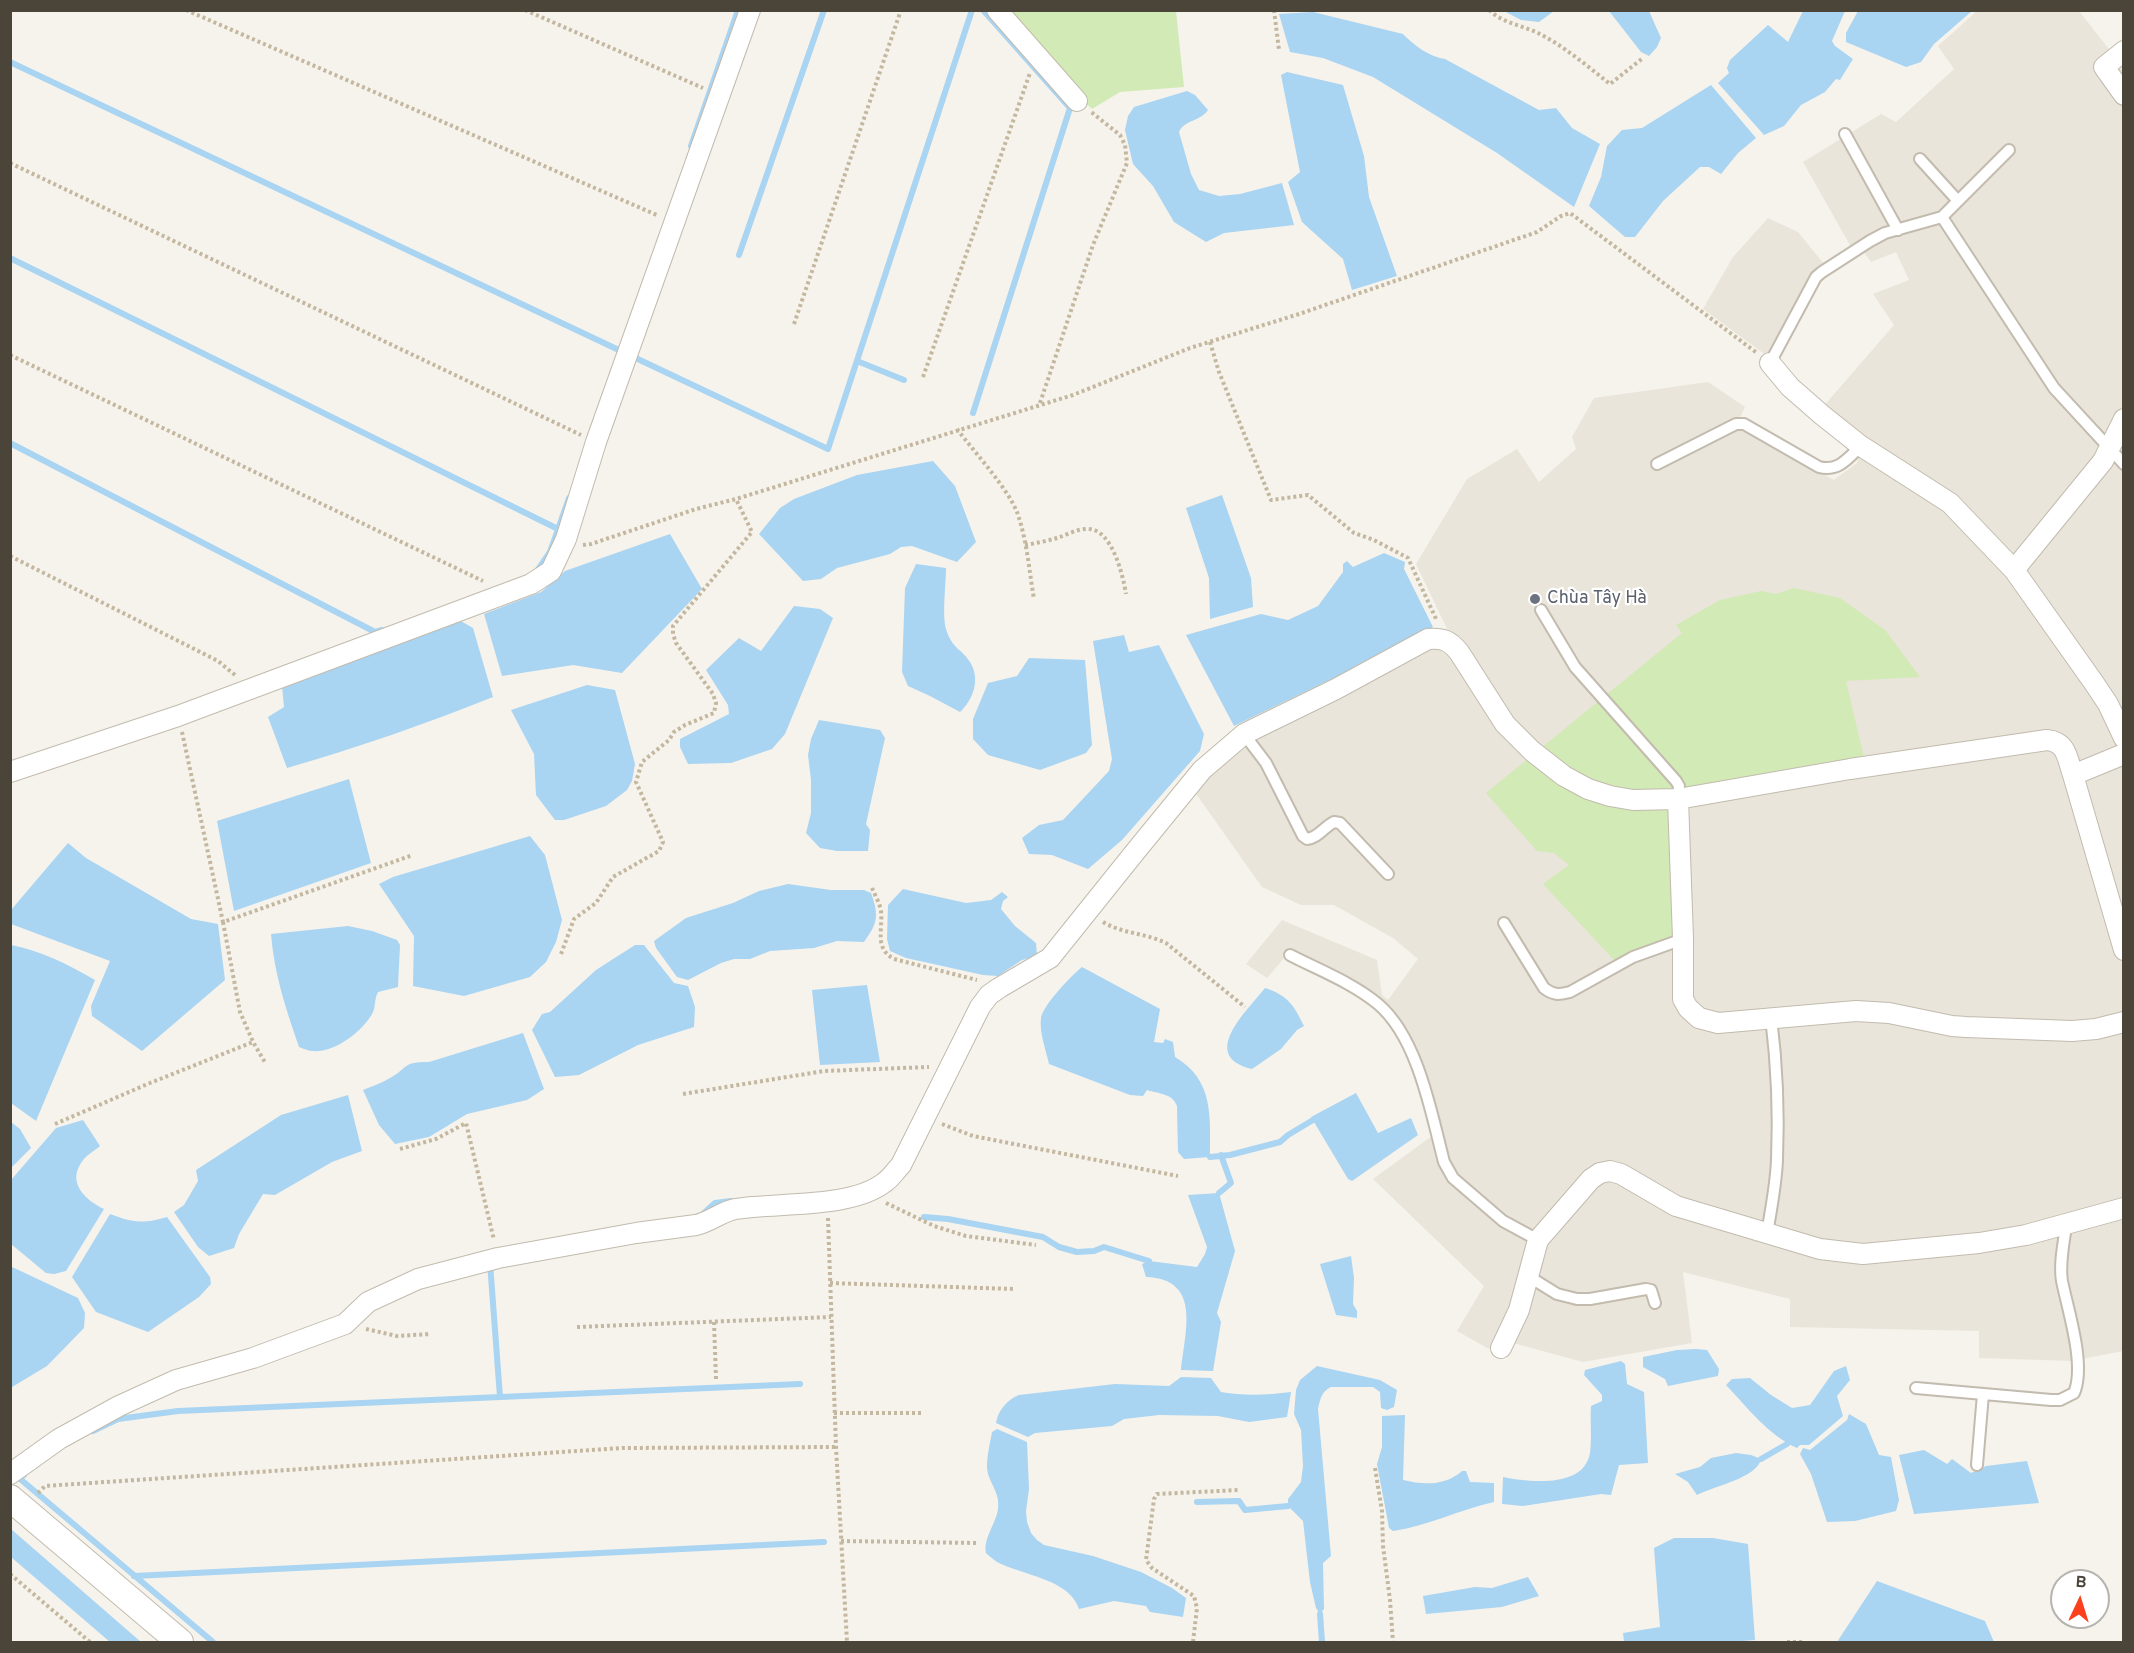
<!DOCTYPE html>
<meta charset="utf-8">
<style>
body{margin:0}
#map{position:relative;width:2134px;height:1653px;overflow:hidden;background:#f6f3ec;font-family:Overpass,sans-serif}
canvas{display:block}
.frame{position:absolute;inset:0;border:12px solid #4b4439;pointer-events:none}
.north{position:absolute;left:2050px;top:1569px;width:60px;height:60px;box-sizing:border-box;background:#fff;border:2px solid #b7b4b0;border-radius:50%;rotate:4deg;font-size:16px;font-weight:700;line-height:24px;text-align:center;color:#4b4439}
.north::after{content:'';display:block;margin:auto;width:21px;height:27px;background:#fc3f1d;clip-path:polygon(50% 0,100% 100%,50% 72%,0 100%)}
</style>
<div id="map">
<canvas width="2134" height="1653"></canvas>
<div class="frame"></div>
<div class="north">B</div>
</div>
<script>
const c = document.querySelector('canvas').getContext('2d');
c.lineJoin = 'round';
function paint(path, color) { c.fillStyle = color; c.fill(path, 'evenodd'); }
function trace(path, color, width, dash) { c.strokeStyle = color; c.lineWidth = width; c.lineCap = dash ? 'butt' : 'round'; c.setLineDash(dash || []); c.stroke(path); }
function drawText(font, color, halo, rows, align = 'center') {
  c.font = font + ' Overpass,sans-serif'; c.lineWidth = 4.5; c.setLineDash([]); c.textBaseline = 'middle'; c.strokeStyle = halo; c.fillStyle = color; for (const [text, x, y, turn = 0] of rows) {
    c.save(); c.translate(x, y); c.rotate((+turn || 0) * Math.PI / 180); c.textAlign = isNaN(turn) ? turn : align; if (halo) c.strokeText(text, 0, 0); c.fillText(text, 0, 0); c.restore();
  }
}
paint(new Path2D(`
 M 1977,11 L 2079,11 L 2112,53 L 2123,45 L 2123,1351 L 2072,1361 L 1979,1358 L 1979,1331 L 1790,1327 L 1790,1299 L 1683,1272 L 1692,1343 L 1583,1362 L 1513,1343 L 1497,1337 L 1489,1349 L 1457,1331 L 1484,1286 L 1373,1179 L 1440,1130 L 1415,1047 L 1407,1031 L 1396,1016 L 1291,950 L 1267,978 L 1246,964 L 1282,920 L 1377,960 L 1382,995 L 1388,1000 L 1418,959 L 1393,938 L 1334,905 L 1301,905 L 1262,887 L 1194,791 L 1244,742 L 1449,633 L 1416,564 L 1467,479 L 1517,449 L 1539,482 L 1576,449 L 1572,437 L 1594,398 L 1708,382 L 1745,407 L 1740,418 L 1738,428 L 1834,480 L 1857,463 L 1864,441 L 1822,408 L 1894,325 L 1873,294 L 1909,280 L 1896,252 L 1871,262 L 1863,251 L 1823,276 L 1774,361 L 1703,309 L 1733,257 L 1768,218 L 1798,232 L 1824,264 L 1851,247 L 1803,162 L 1881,114 L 1896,122 L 1954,69 L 1938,46 Z`), '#eae5da');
paint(new Path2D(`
 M 1002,11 L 1176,11 L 1184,87 L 1120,92 L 1092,109 L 1080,98 Z
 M 1794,588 L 1840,598 L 1885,630 L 1920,677 L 1846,681 L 1865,762 L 1684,794 L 1674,935 L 1614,960 L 1543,884 L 1569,865 L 1554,853 L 1537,851 L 1486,793 L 1682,633 L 1676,625 L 1720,600 L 1761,591 L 1776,594 Z`), '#d2eab5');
paint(new Path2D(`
 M 1504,11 L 1554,11 L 1539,22 L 1521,20 Z
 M 1609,11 L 1649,11 L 1661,38 L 1657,47 L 1649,56 L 1641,52 Z
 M 1803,11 L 1845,11 L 1832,41 L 1835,46 L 1853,59 L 1840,80 L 1836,79 L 1825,92 L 1801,105 L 1784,126 L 1764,135 L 1718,83 L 1729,73 L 1727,68 L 1730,60 L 1768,25 L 1788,42 Z
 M 1858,11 L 1972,10 L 1972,11 L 1934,44 L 1921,62 L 1906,67 L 1846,42 L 1846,33 Z
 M 1313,12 L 1403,34 C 1414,45 1429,57 1445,59 L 1539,110 L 1556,108 L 1572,128 L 1600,144 L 1574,207 L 1497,153 L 1373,77 L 1323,58 L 1290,52 L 1279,14 Z
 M 1287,72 L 1343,85 L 1364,156 L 1369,197 L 1397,276 L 1352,290 L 1343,259 L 1302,222 L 1288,182 L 1300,172 L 1281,75 Z
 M 1711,85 L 1756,138 L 1738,153 L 1721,174 L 1709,167 L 1700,167 L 1663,201 L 1635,237 L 1625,237 L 1589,206 L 1601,177 L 1607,146 L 1622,130 L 1642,128 Z
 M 1187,91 L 1195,95 L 1208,110 C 1201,121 1184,120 1179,132 L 1191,174 L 1199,190 L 1219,196 L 1240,194 L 1282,183 L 1294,225 L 1224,233 L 1206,242 L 1174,222 L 1153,186 L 1133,164 L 1125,130 L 1128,116 L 1134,107 Z
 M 933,461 L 955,486 L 976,542 L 957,562 L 912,546 L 901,547 L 890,554 L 837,568 L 821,579 L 803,581 L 759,534 L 780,508 L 794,499 L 857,475 Z
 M 1222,495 L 1251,578 L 1253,607 L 1210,619 L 1209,578 L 1186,508 Z
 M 670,534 L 702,589 L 622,673 L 573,665 L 502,676 L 484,614 L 541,592 L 565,571 Z
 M 1384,553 L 1405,562 L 1404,569 L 1433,627 L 1425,634 L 1234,726 L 1186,635 L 1261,614 L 1288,620 L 1318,606 L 1343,572 L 1343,564 L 1347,561 L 1353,567 Z
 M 916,564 L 946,568 C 946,583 942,615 946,629 C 952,649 962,649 970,662 C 981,679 973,700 960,712 L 930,696 L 908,686 L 902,672 L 905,588 Z
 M 794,606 L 820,609 L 833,618 L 785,734 L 772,749 L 731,763 L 688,764 L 680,747 L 680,739 L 729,714 L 728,705 L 706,670 L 739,638 L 761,651 Z
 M 459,620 L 473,628 L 493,697 C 425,724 357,748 287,768 L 268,717 L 284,707 L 282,686 Z
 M 1124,635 L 1129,652 L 1159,645 L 1204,734 L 1200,751 L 1122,840 L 1088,869 L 1052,855 L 1029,854 L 1022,838 L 1039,825 L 1063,820 L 1109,771 L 1112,759 L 1093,641 Z
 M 1029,658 L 1085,660 L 1092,745 L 1086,753 L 1040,770 L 988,755 L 973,739 L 973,719 L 988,683 L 1017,676 Z
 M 587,685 L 615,690 L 635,764 L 632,781 L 627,790 L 606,806 L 564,820 L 555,820 L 536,795 L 534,754 L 511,710 Z
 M 819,720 L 880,730 L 885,738 L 866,824 L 870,830 L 868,851 L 837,851 L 820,848 L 806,833 L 811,813 L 811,780 L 808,755 L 811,739 Z
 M 349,779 L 371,863 L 234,911 L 217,821 Z
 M 530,836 L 545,855 L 562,920 L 556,942 L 546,962 L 530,977 L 464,996 L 413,986 L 414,936 L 379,884 L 393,877 Z
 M 68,843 L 86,858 L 191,919 L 218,924 L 225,980 L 142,1051 L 92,1016 L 91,1006 L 110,961 L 11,924 L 11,910 Z
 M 788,884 L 831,890 L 864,890 L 871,893 C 879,915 878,923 864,942 L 837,941 L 814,948 L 770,951 L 750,959 L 734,959 L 721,963 L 688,980 L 677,977 L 656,948 L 654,941 L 686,918 L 733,903 L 759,891 Z
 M 903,889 L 966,903 L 991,900 L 1002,892 L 1008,897 L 1003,901 L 1001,909 L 1015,926 L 1036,943 L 1037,956 L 1022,960 L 998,976 L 983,975 L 906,958 L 890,951 L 887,939 L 888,905 Z
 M 348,926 L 372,931 L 397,940 L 400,945 L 398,987 L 378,992 C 374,999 376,1008 372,1014 C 362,1032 334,1053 313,1051 C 309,1051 304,1049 299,1047 C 286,1010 274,973 271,934 Z
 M 11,945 C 41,951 68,964 95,980 L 36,1121 L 11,1103 Z
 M 635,945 L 644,945 L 674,983 L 688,986 L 695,1007 L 694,1027 L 638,1045 L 579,1075 L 555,1077 L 532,1030 L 542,1014 L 550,1012 L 596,970 Z
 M 1082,967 L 1160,1009 L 1154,1042 L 1163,1043 L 1165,1039 L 1173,1042 L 1175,1057 C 1214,1080 1210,1116 1210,1157 L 1184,1159 L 1178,1152 L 1177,1106 C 1172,1093 1159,1094 1147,1090 L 1143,1096 L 1130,1095 L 1049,1064 C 1046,1050 1039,1032 1041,1018 C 1043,1005 1072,975 1082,967 Z
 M 867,985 L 880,1062 L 820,1065 L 812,990 Z
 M 1265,988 C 1287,995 1294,1005 1304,1026 L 1297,1030 L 1281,1049 L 1252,1069 C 1198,1056 1247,1011 1265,988 Z
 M 523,1033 L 544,1089 L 527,1100 L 467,1114 L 429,1137 L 395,1144 L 379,1125 L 363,1090 C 372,1086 382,1083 390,1078 C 410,1067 401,1062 429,1062 Z
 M 1356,1093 L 1378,1133 L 1411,1118 L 1418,1135 L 1352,1181 L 1348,1179 L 1311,1117 Z
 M 348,1095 L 362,1151 L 332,1162 L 275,1195 L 263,1194 L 239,1234 L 234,1248 L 209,1256 L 198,1247 L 174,1212 L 184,1205 L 198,1181 L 196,1170 L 281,1115 Z
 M 83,1120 L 100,1146 C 94,1151 85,1156 81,1163 C 67,1184 87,1201 104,1209 L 66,1271 L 54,1274 L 46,1273 L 11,1244 L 11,1180 L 56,1128 Z
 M 11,1122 L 20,1129 L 31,1148 L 11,1168 Z
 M 1219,1193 L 1235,1251 L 1217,1313 L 1221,1322 L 1213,1371 L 1181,1370 C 1185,1331 1202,1279 1146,1277 L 1142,1264 L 1149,1261 L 1197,1267 L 1205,1254 L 1207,1247 L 1188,1195 Z
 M 110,1214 C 134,1223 143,1224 167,1217 L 210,1277 L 211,1284 L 199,1297 L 148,1332 L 96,1312 L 72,1277 Z
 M 1351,1256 L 1354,1278 L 1353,1304 L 1357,1311 L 1357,1318 L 1336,1315 L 1320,1264 Z
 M 10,1266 L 78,1298 L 85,1313 L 84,1328 L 47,1366 L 12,1387 Z
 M 1696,1349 L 1707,1350 L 1719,1369 L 1718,1376 L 1668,1386 L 1665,1379 L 1643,1367 L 1643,1357 L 1677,1350 Z
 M 1621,1361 L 1625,1364 L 1627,1384 L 1644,1392 L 1648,1463 L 1619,1465 L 1611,1495 L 1601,1494 L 1523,1506 L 1502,1504 L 1503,1477 C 1528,1482 1584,1489 1590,1453 C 1592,1438 1590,1421 1591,1406 L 1602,1401 L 1602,1395 L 1584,1375 L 1585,1370 Z
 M 1317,1366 L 1380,1380 L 1397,1390 L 1394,1407 L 1387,1410 L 1381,1408 L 1380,1392 L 1373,1387 L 1331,1387 C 1322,1391 1320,1399 1318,1409 L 1331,1556 L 1323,1563 L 1324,1609 L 1320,1614 L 1316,1608 L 1310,1582 L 1303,1521 L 1288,1506 L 1288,1499 L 1301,1482 L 1303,1466 L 1301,1430 L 1294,1414 L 1296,1390 L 1300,1380 Z
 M 1846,1366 L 1850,1380 L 1837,1396 L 1843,1416 L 1809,1445 L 1800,1445 L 1797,1448 C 1768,1435 1747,1407 1726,1385 L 1732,1379 L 1750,1378 L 1771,1395 L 1792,1408 L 1810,1405 L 1834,1371 Z
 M 1181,1377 L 1211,1378 L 1221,1392 C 1244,1396 1268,1395 1291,1392 L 1287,1417 L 1249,1422 L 1218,1416 L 1159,1415 L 1124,1419 L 1112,1426 L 1035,1433 L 1028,1437 L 996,1423 C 998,1410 1008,1399 1019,1395 L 1115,1384 L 1169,1386 Z
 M 1849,1414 L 1866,1424 L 1879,1455 L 1891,1457 L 1899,1500 L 1896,1511 L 1855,1521 L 1827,1522 L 1811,1474 L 1800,1454 L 1803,1448 L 1810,1450 L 1847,1420 Z
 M 1405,1415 L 1403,1480 C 1424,1485 1445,1486 1462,1471 L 1466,1471 L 1470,1482 L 1494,1483 L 1494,1502 C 1459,1510 1427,1526 1393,1531 L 1389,1528 L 1377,1464 L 1382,1447 L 1382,1416 Z
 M 997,1429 L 1027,1442 L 1029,1489 L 1026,1511 L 1027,1522 L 1031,1533 L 1037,1540 L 1044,1545 L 1093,1556 L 1141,1572 L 1172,1588 L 1186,1598 L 1183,1617 L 1150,1612 L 1146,1606 L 1114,1601 L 1079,1609 C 1070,1579 1021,1575 997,1562 C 993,1559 989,1556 986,1553 C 983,1538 996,1524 998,1509 C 1000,1494 992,1487 988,1474 C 985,1462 990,1444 992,1432 Z
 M 1924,1450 L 1947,1464 L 1952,1459 L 1971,1473 L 1986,1466 L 2027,1461 L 2039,1503 L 1914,1514 L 1899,1455 Z
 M 1736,1453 L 1751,1455 L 1761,1459 C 1757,1478 1714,1486 1697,1495 L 1688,1482 L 1675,1474 L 1700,1467 L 1711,1458 Z
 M 10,1529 L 11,1529 L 141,1642 L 110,1642 L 11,1557 Z
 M 1674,1538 L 1713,1538 L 1748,1544 L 1755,1640 L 1729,1642 L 1624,1642 L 1623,1633 L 1660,1627 L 1654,1548 Z
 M 1528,1577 L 1539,1596 L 1502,1607 L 1426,1614 L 1423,1596 L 1475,1587 L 1492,1588 Z
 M 1877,1581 L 1985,1621 L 1994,1642 L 1837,1642 Z`), '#a9d4f2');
trace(new Path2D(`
 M 10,62 L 828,449 L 972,10
 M 691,146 L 738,10
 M 739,255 L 824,10
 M 10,258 L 558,529
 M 857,361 L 904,380
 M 973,413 L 1070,108 L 983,10
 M 10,443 L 375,632 L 382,630
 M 537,571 L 550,552 L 569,498
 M 1210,1157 L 1230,1155 L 1280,1142 L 1288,1135 L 1313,1120
 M 1219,1193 L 1231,1183 L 1221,1155
 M 702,1215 L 715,1203 L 731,1201
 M 924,1217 L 948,1219 L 1043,1237 L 1059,1247 L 1077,1252 L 1094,1251 L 1104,1247 L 1149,1261
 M 490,1263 L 500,1397
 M 93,1431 L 118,1419 L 178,1411 L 800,1384
 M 1761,1459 L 1787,1444
 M 24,1475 L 19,1478 L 213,1642
 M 1197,1502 L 1239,1501 L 1245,1510 L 1288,1506
 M 134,1576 L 824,1542
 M 1320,1614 L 1322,1642`), '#a9d4f2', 6);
const service = new Path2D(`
 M 1845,134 L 1898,230
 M 1920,159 L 1958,201
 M 1942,217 L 2009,150
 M 1770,363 L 1816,277 L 1822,272 L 1870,241 L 1885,233 L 1942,217 L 2054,388 L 2124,464
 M 1657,464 L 1736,424 L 1744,424 L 1819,467 C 1839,472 1848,458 1861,446
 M 1541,610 L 1575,667 L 1676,781 L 1679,786 L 1678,799
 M 1244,734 L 1266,763 L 1303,836 L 1307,839 C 1318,838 1324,827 1334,822 L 1340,823 L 1388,874
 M 1504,923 L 1544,988 C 1553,995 1559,995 1570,992 L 1633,957 L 1683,939
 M 1290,955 C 1319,970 1353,983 1378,1004 C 1418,1038 1431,1112 1444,1162 L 1453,1178 L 1503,1221 L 1538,1240
 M 1767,1234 C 1771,1209 1776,1185 1777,1160 C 1779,1112 1777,1065 1771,1017
 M 1528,1276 L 1557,1294 L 1577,1299 L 1590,1299 L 1646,1289 L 1651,1290 L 1655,1303
 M 1916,1388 L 2051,1400 L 2060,1400 L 2074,1393 C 2086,1365 2068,1311 2062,1281 C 2059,1263 2064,1243 2066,1225
 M 1977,1465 L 1983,1394`);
const minor = new Path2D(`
 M 997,10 L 1077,101
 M 2124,51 L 2104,67 L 2124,95
 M 1770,363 L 1790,387 L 1822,415 L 1861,446 L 1950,503 L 2014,570 L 2094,683 L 2108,704 L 2124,738
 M 2014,570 L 2103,461 L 2124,419
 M 2124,754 L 2073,775 L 2124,950
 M 10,772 L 178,716 L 531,584 L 551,571 L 566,539 L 596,442 L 750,10
 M 1678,799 L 1683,939 L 1683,999 L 1688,1008 L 1699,1018 L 1718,1023 L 1856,1011 L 1889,1013 L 1952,1026 L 1966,1027 L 2072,1031 L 2096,1029 L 2124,1022
 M 1501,1348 L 1519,1310 L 1538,1240 L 1591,1179 L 1600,1173 L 1610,1171 L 1621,1174 L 1676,1206 L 1820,1249 L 1863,1254 L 1979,1243 L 2026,1235 L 2124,1208
 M 10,1474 L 59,1439 L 119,1406 L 176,1380 L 253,1358 L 345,1324 L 368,1302 L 418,1279 L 498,1258 L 636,1233 L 696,1225 C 710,1222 721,1212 735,1209 C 778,1202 851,1209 885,1182 C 891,1178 896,1170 901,1165 L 980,1007 L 989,995 L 999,988 L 1050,958 L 1135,852 L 1202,770 L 1244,734 L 1336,689 L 1428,639 C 1443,638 1449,640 1459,652 L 1505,724 L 1532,751 L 1564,776 L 1588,789 L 1610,796 L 1633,800 L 1678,799 L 1850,769 L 2047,740 C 2067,742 2067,758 2073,775`);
const tertiary = new Path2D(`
 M 10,1498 L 180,1642`);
trace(service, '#c2bbae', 14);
trace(minor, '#c2bbae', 22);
trace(tertiary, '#c2bbae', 28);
trace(new Path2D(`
 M 186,10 L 659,216
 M 525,10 L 703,88
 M 1274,10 L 1279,50
 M 1489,10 C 1503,23 1520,25 1536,32 C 1563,45 1587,66 1610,84 L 1643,58
 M 10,163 L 581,435
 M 794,324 L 901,10
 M 1210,342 L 1219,372 L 1271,500 L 1308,495 L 1354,533 L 1374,540 L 1408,558 L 1437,621
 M 10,355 L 483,581
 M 923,377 L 1030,73
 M 1040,403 L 1093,245 L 1127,163 L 1125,145 L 1120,135 L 1090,111
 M 957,429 C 975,453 1006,486 1017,512 C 1027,540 1029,570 1034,599
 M 583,545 L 591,544 L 696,509 L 736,499 L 1073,395 L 1190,348 L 1299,314 L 1537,232 L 1561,216 L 1570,213 L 1757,353
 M 1025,545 C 1036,543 1047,541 1057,538 C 1067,535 1078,528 1089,529 C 1112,530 1123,575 1126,594
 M 10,556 L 218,661 L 235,675
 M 182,732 L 223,922 L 413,855
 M 872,888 C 875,895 880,904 881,911 C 883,931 874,948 894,959 L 977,980
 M 223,922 L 240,1012 L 253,1042 L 266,1064
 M 1103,922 C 1123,934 1146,933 1166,943 L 1245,1007
 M 561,954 L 574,919 L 596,903 L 613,877 L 659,851 L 663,842 L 636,782 L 642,762 L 669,740 L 674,732 L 685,725 L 714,713 L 716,703 L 713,694 L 676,643 L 673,634 L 673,626 L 752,532 L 736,499
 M 683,1094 L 824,1071 L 929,1067
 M 55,1124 L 150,1083 L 253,1042
 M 942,1124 L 973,1136 L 1178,1176
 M 400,1149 L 436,1139 L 466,1123 L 494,1240
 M 886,1203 L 934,1226 L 966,1236 L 1036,1245
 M 828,1218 L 836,1447 L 847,1642
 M 830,1283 L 1014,1289
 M 714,1322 L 716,1379
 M 577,1327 L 831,1317
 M 366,1329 L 397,1336 L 431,1334
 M 834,1413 L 923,1413
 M 1375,1468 L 1382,1511 L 1383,1546 L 1390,1600 L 1393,1642
 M 38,1493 L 45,1486 L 622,1448 L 836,1447
 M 841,1541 L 976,1543
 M 10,1574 L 90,1642
 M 1193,1642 L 1197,1608 L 1194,1596 L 1152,1568 L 1146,1560 L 1154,1499 L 1157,1494 L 1239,1490
 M 1787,1642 L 1805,1642`), '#c4b79f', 4, [3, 3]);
trace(service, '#fff', 10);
trace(minor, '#fff', 20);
trace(tertiary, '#fff', 26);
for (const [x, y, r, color] of [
 [1535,599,6,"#6b7280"]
]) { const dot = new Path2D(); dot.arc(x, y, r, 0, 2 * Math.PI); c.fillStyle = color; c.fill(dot); trace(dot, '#fff', 2); }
drawText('18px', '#5b616d', '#fff', [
 ["Chùa Tây Hà",1547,599]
], 'left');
</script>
